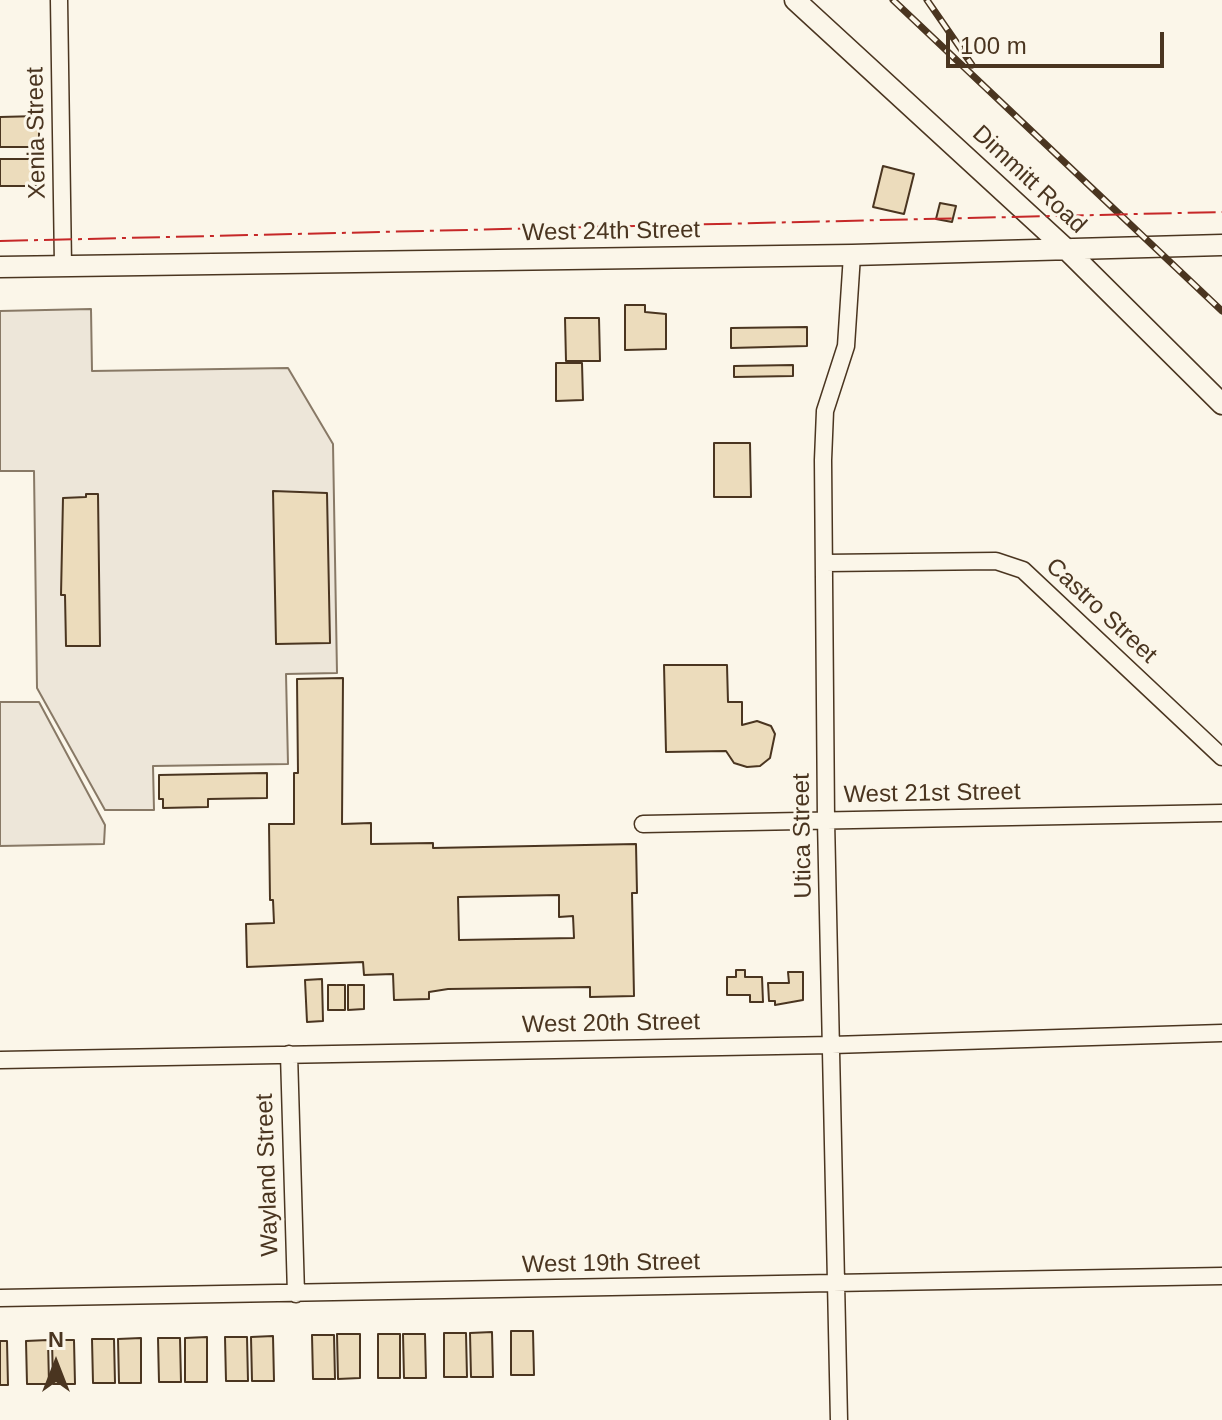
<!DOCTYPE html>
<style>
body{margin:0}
#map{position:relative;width:1222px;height:1420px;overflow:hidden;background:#fbf6e9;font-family:Arial,sans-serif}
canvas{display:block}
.north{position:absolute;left:16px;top:1324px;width:80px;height:80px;-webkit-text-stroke:6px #fbf6e9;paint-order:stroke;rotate:0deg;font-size:22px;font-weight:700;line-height:32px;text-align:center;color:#4a3520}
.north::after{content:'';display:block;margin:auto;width:28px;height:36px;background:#4a3520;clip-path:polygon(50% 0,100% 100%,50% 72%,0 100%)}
.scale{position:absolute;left:946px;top:32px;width:218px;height:36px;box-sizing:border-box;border:4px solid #4a3520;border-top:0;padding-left:10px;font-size:24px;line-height:28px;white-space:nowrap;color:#4a3520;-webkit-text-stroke:6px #fbf6e9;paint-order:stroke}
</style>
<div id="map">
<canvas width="1222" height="1420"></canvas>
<div class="north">N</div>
<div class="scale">100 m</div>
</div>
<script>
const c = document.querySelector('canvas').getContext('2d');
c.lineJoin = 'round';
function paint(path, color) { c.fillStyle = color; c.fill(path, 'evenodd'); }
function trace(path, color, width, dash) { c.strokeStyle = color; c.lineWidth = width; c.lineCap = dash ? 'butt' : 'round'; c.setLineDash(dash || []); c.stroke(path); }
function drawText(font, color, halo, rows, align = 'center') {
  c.font = font + ' Arial,sans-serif'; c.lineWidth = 6; c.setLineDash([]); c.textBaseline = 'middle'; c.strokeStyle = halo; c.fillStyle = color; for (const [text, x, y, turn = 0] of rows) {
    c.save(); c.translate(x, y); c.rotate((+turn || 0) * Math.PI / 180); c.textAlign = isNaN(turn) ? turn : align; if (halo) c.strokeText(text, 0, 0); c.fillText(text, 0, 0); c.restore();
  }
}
const green = new Path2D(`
 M 91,309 L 92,371 L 288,368 L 333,444 L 337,673 L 286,674 L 288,764 L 153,766 L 154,810 L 105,810 L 37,688 L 34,471 L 0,471 L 0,311 Z
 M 0,702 L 39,702 L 105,825 L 104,844 L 0,846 Z`);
paint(green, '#ede6d9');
trace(green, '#887966', 2);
const building = new Path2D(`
 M 39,116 L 39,147 L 0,147 L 0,117 Z
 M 0,159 L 42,159 L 42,186 L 0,186 Z
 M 883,166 L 914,174 L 904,214 L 873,207 Z
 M 940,203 L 956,206 L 952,222 L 936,219 Z
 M 625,305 L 645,305 L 645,312 L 666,314 L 666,349 L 625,350 Z
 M 565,318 L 599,318 L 600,361 L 566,361 Z
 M 807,327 L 807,346 L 731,348 L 731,328 Z
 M 556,363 L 582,363 L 583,400 L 556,401 Z
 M 793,365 L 793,376 L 734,377 L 734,366 Z
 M 714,443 L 750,443 L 751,497 L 714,497 Z
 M 273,491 L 327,493 L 330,643 L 276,644 Z
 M 86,494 L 98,494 L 100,646 L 66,646 L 65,595 L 61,595 L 63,498 L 86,497 Z
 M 664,665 L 727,665 L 728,702 L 742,702 L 742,725 L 757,721 L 771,726 L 775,734 L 770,758 L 760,766 L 747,767 L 734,763 L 726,751 L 666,752 Z
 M 343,678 L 342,824 L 371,823 L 371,844 L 433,843 L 433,848 L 636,844 L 637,893 L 632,893 L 634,996 L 590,997 L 590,987 L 448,989 L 429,992 L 429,999 L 394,1000 L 393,974 L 364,975 L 363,962 L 247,967 L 246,924 L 274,923 L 273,900 L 270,900 L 269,824 L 294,824 L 294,773 L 298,773 L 297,679 ZM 559,895 L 559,917 L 573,916 L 574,938 L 459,940 L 458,897 Z
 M 267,773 L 267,798 L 208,799 L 208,807 L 163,808 L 163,799 L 159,799 L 159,775 Z
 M 736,970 L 745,970 L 745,977 L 762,977 L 763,1002 L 750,1002 L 750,995 L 727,995 L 727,977 L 736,977 Z
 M 788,972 L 803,972 L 803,1000 L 775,1005 L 775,1001 L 769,1001 L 768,983 L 789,983 Z
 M 322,979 L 323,1021 L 307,1022 L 305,980 Z
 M 328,985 L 345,985 L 345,1010 L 328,1010 Z
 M 348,985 L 364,985 L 364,1009 L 348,1010 Z
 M 511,1331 L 533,1331 L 534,1375 L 511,1375 Z
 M 492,1332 L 493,1377 L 471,1377 L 470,1333 Z
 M 444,1333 L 466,1333 L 467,1377 L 444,1377 Z
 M 337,1334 L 360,1334 L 360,1378 L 338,1379 Z
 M 378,1334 L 400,1334 L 400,1378 L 378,1378 Z
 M 403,1334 L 425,1334 L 426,1378 L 404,1378 Z
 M 312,1335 L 334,1335 L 335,1379 L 313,1379 Z
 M 273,1336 L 274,1381 L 252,1381 L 251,1337 Z
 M 207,1337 L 207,1382 L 185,1382 L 185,1338 Z
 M 225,1337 L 247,1337 L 248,1381 L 226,1381 Z
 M 141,1338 L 141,1383 L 119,1383 L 118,1339 Z
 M 158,1338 L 180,1338 L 181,1382 L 159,1382 Z
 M 92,1339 L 114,1339 L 115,1383 L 93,1383 Z
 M 48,1340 L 49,1384 L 27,1384 L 26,1341 Z
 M 52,1340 L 74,1340 L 75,1384 L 53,1384 Z
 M 0,1341 L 7,1341 L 8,1385 L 0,1385 Z`);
paint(building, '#ecdcbc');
trace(building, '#4a3520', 2);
const minor = new Path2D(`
 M 59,0 L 63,265
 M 825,563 L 996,561 L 1023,570 L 1222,757
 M 643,824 L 1222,813
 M 289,1054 L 296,1294
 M 0,1060 L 832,1045 L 1222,1033
 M 0,1298 L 1222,1276
 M 839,1420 L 826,820 L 823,460 L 825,411 L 846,346 L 852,255`);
const major = new Path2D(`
 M 795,0 L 1065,248 L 1222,404
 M 0,267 L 852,255 L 1222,245`);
trace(minor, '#4a3520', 19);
trace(major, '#4a3520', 23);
trace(minor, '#fbf6e9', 16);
trace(major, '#fbf6e9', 20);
const rail = new Path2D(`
 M 893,0 L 1222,311
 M 927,0 L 972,65`);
trace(rail, '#4a3520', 7);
trace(rail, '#fbf6e9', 4, [12]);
trace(new Path2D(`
 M 0,241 L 1222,212`), '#c62828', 2, [28, 6, 4, 6]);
drawText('24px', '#4a3520', '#fbf6e9', [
 ["Xenia Street",37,133,-91],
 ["Dimmitt Road",1029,180,43],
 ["West 24th Street",611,232,-1],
 ["Castro Street",1101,611,43],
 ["West 21st Street",932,794,-1],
 ["Utica Street",803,836,-91],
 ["West 20th Street",611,1024,-1],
 ["Wayland Street",268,1175,-92],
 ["West 19th Street",611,1264,-1]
]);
</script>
